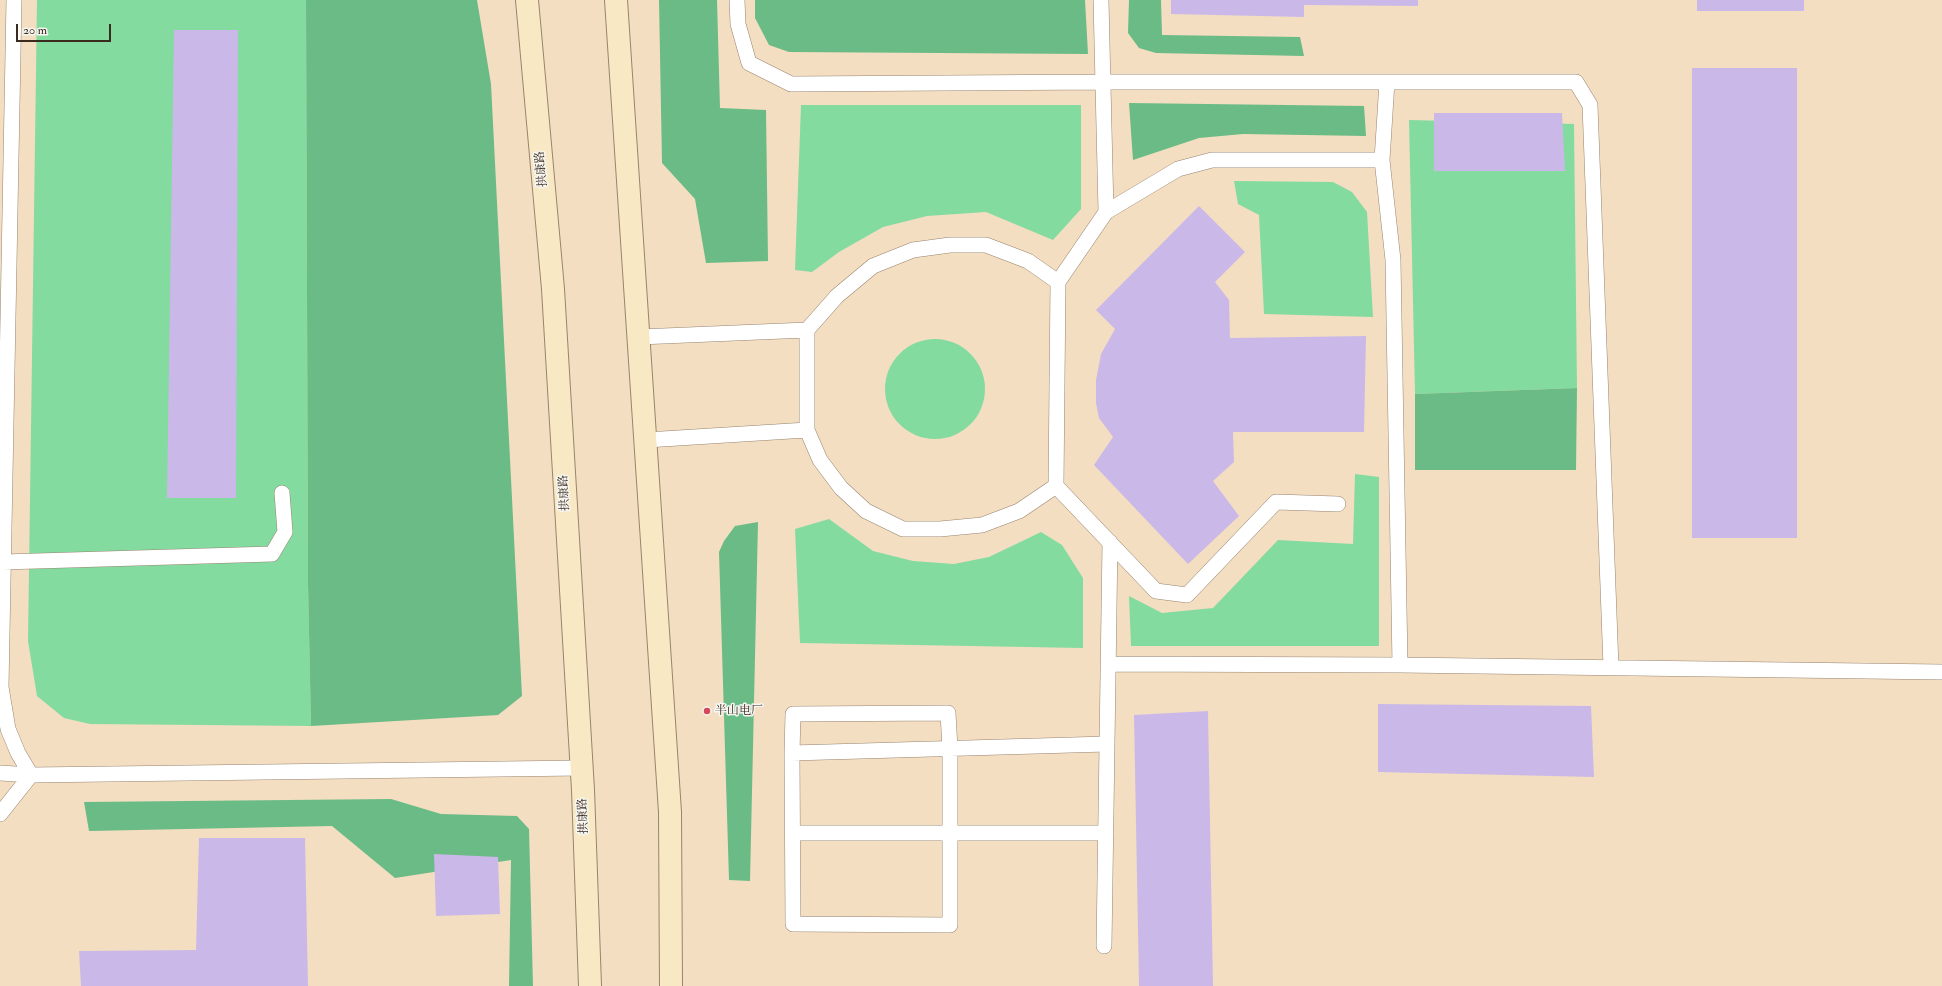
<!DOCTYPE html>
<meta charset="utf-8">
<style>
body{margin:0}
#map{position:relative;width:1942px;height:986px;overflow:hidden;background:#f3dec1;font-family:"IM FELL Double Pica",serif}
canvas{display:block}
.scale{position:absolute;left:16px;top:24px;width:95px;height:18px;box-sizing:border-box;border:2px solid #3b2a1e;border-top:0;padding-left:5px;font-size:12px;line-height:14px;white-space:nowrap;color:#3b2a1e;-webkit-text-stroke:3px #f6f6f2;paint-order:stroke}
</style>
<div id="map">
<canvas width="1942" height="986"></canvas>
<div class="scale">20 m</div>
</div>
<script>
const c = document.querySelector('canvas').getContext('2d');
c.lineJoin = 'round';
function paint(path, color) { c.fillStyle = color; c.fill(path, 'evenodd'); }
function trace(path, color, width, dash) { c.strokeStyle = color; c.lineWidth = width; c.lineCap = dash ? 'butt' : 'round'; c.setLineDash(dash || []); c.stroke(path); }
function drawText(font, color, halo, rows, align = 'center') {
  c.font = font + ' "IM FELL Double Pica","Noto Serif SC",serif'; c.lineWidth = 3; c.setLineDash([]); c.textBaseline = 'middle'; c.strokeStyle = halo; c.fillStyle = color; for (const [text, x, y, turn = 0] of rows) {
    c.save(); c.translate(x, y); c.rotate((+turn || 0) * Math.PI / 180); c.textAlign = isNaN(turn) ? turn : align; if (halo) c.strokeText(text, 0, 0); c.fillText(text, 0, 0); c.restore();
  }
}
paint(new Path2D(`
 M 37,0 L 306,0 L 308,584 L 311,726 L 90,724 L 64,718 L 37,696 L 28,641 Z
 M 801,105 L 1081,105 L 1081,209 L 1053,240 L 986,212 L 927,216 L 883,227 L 839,252 L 812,272 L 795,270 Z
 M 1409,120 L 1574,124 L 1577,388 L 1415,394 Z
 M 1234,181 L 1333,182 L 1352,192 L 1367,212 L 1373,317 L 1264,314 L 1259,215 L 1238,204 Z
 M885 389a50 50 0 1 1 100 0a50 50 0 1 1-100 0Z
 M 1355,474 L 1379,477 L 1379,646 L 1131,646 L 1129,596 L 1162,613 L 1213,608 L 1278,540 L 1353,544 Z
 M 829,519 L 873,551 L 913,561 L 954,564 L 989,557 L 1041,532 L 1062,545 L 1083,578 L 1083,648 L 800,643 L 795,529 Z`), '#83dba0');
paint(new Path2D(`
 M 306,0 L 477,0 L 491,84 L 522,696 L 498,715 L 311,726 L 308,584 Z
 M 659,0 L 717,0 L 720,108 L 766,110 L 768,261 L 706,263 L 695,199 L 662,163 Z
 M 755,0 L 1085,0 L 1088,54 L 789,52 L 769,45 L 755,18 Z
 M 1129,0 L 1161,0 L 1162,35 L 1300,37 L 1304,56 L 1156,53 L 1139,48 L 1128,33 Z
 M 1129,103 L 1364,106 L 1366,136 L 1243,134 L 1199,138 L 1133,160 Z
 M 1577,388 L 1576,470 L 1415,470 L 1415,394 Z
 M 758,522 L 750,881 L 729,880 L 719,552 L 724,541 L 735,526 Z
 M 391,799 L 441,814 L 517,816 L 529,829 L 533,986 L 509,986 L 511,860 L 395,878 L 332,826 L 89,831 L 84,802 Z`), '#6abb86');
paint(new Path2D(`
 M 1171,0 L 1418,0 L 1418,6 L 1304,5 L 1304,17 L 1171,14 Z
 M 1697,0 L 1804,0 L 1804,11 L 1697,11 Z
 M 174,30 L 238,30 L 236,498 L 167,498 Z
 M 1692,68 L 1797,68 L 1797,538 L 1692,538 Z
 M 1434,113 L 1562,113 L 1565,171 L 1434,171 Z
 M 1199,206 L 1245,252 L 1215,282 L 1229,300 L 1230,338 L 1366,336 L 1364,432 L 1233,432 L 1234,462 L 1213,481 L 1239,516 L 1188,564 L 1094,465 L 1113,437 L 1099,418 L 1096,403 L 1096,380 L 1101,354 L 1115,329 L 1096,310 Z
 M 1378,704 L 1591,706 L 1594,777 L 1378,772 Z
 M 1208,711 L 1213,986 L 1139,986 L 1134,715 Z
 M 199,838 L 305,838 L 308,986 L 81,986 L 79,951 L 196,950 Z
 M 434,854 L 498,857 L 500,914 L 436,916 Z`), '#cab9e8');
const service = new Path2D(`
 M 737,0 L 738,24 L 749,63 L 791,84 L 1103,82 L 1576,82 L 1590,105 L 1611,667
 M 1101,0 L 1106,212
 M 1387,82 L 1382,160 L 1393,260 L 1400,665
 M 807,330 L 807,430
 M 639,337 L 807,330 L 837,296 L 873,266 L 913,250 L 950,245 L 986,245 L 1028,261 L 1058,282 L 1106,212 L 1178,169 L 1212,160 L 1382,160
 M 646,440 L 807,430 L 820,460 L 841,488 L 866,511 L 903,529 L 940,529 L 982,525 L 1019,511 L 1056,486 L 1058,282
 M 1056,486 L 1156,591 L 1187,595 L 1276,502 L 1338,504
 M 3,562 L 272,554 L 285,532 L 282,493
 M 1108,664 L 1400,665 L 1942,672
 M 948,713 L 950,749 L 950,925 L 793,924 L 792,753 L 793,714 Z
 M 792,753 L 1107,744
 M 0,773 L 31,775 L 581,768
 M 0,814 L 31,775 L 18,753 L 8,729 L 1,687 L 14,0
 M 793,833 L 1106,833
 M 1104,946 L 1110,542`);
const secondary = new Path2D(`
 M 527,0 L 553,289 L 583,790 L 590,986
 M 616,0 L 670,812 L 671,986`);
trace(service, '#978470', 16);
trace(secondary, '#978470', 24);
trace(service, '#fff', 15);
trace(secondary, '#f8e8c3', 22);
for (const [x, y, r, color] of [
 [707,711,4,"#d1495b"]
]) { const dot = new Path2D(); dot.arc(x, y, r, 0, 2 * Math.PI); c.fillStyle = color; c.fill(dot); trace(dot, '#f6f6f2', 1.5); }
drawText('12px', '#3b2a1e', '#f6f6f2', [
 ["拱康路",542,169,-95],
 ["拱康路",565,493,-93],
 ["拱康路",584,816,-92]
]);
drawText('12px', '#3b2a1e', '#f6f6f2', [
 ["半山电厂",715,711]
], 'left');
</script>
